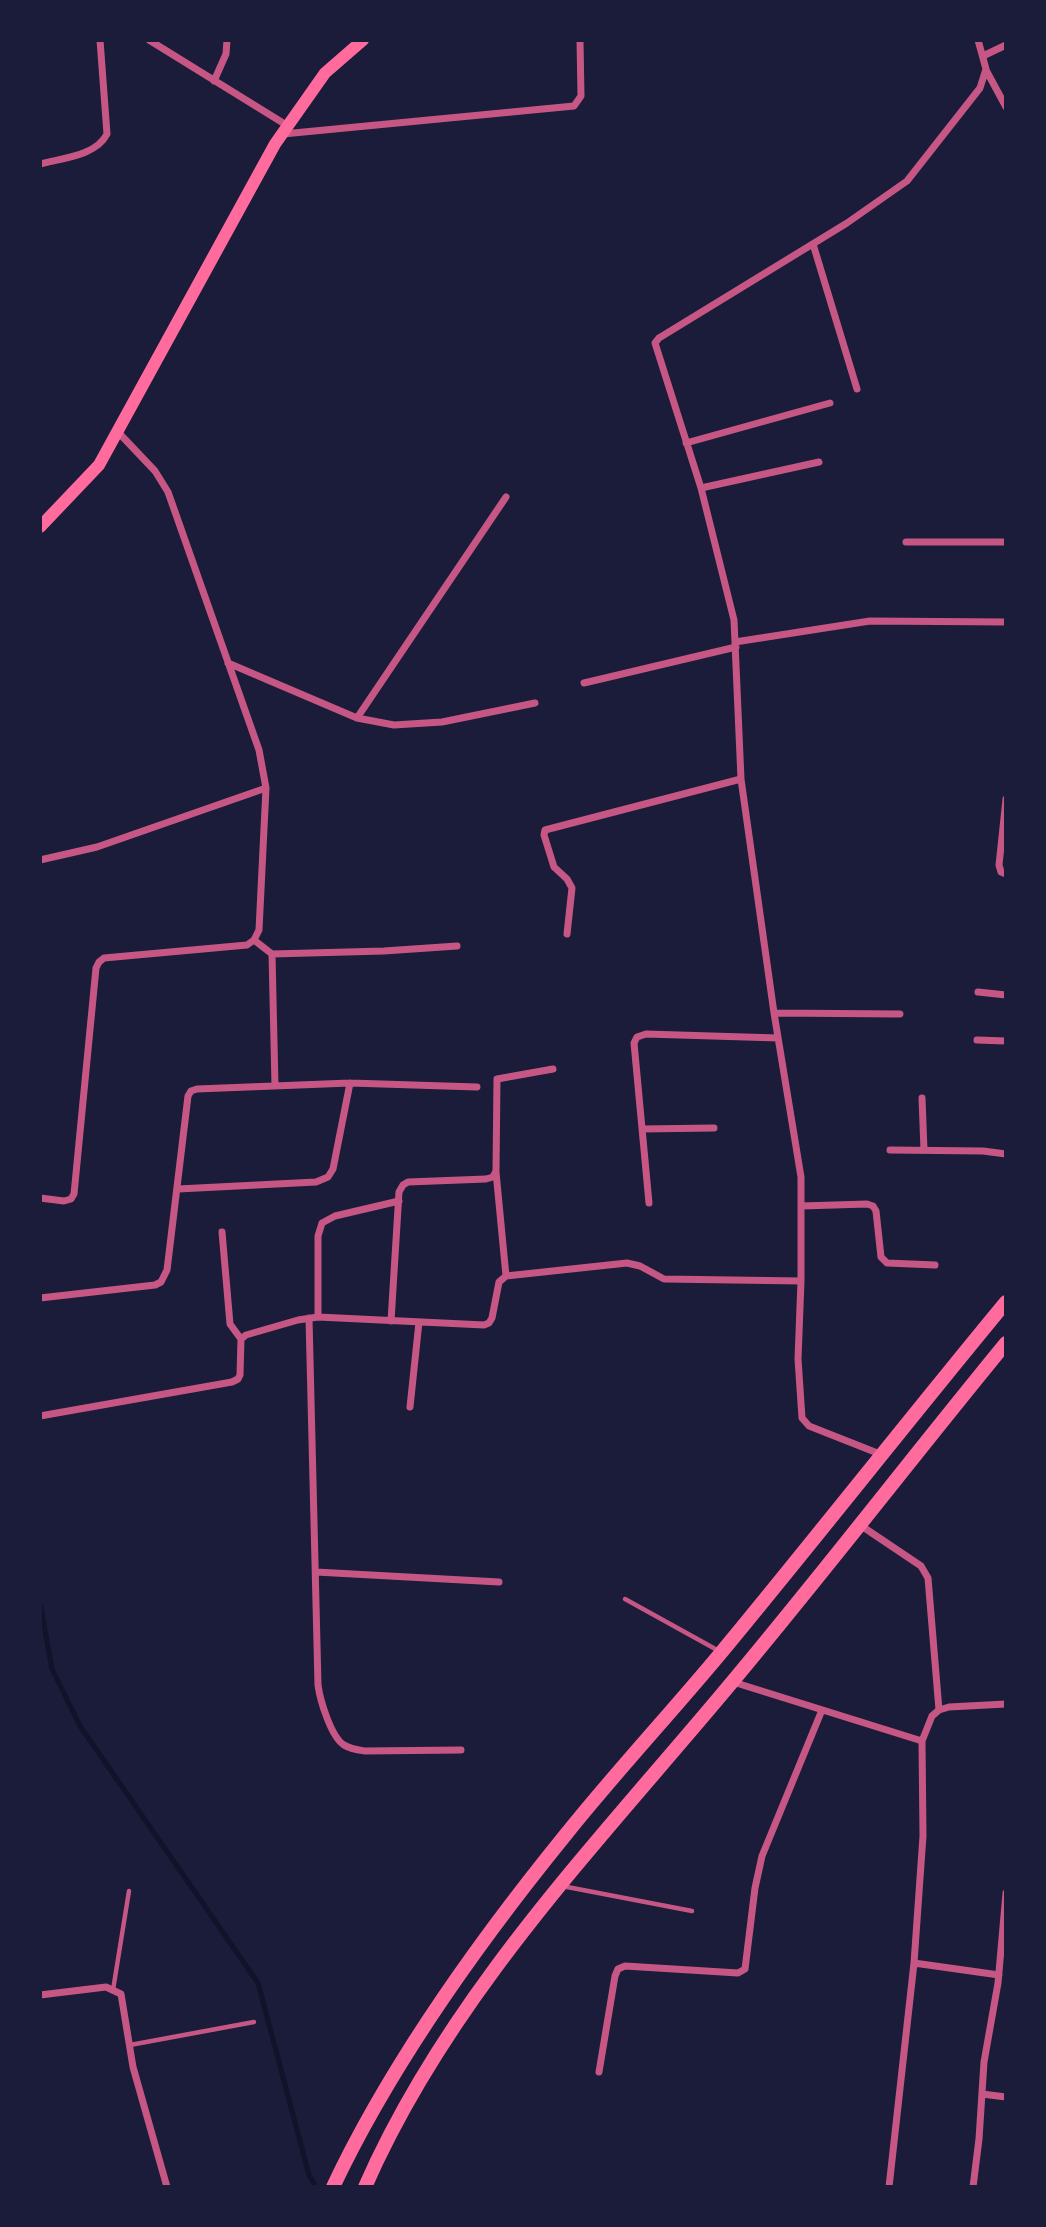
<!DOCTYPE html>
<style>
body{margin:0}
#map{position:relative;width:1046px;height:2227px;overflow:hidden;background:#1b1b3a;font-family:Inter,sans-serif}
canvas{display:block}
.frame{position:absolute;inset:0;border:42px solid #1b1b3a;pointer-events:none}
</style>
<div id="map">
<canvas width="1046" height="2227"></canvas>
<div class="frame"></div>
</div>
<script>
const c = document.querySelector('canvas').getContext('2d');
c.lineJoin = 'round';
function trace(path, color, width, dash) { c.strokeStyle = color; c.lineWidth = width; c.lineCap = dash ? 'butt' : 'round'; c.setLineDash(dash || []); c.stroke(path); }
trace(new Path2D(`
 M 40,1603 L 52,1669 L 80,1726 L 258,1983 L 309,2175 L 316,2187`), '#12122b', 5);
trace(new Path2D(`
 M 625,1599 L 719,1651
 M 562,1886 L 692,1911
 M 113,1990 L 129,1891
 M 130,2045 L 254,2022`), '#c65784', 4.5);
trace(new Path2D(`
 M 149,40 L 288,126
 M 983,56 L 1006,45
 M 986,70 L 1006,107
 M 214,81 L 226,54 L 227,40
 M 283,134 L 574,106 L 581,96 L 580,40
 M 40,164 C 62,158 96,156 107,134 L 100,40
 M 813,244 L 857,389
 M 686,443 L 830,403
 M 701,488 L 819,462
 M 906,542 L 1006,542
 M 735,642 L 870,621 L 1006,622
 M 228,663 L 357,718 L 394,725 L 442,722 L 535,703
 M 584,683 L 736,647
 M 357,718 L 506,497
 M 1006,799 L 999,865 L 1001,872 L 1006,874
 M 40,860 L 97,847 L 266,788
 M 567,934 L 572,888 L 567,879 L 554,867 L 544,835 L 545,830 L 741,779
 M 254,940 L 272,954 L 275,1086
 M 272,954 L 384,951 L 457,946
 M 978,992 L 1006,995
 M 774,1013 L 900,1014
 M 977,1040 L 1006,1041
 M 922,1098 L 924,1150
 M 642,1129 L 714,1128
 M 890,1150 L 983,1151 L 1006,1154
 M 496,1172 L 506,1276
 M 178,1189 L 316,1182 L 328,1177 L 333,1169 L 350,1083
 M 40,1198 L 64,1201 L 71,1199 L 74,1194 L 96,968 L 99,962 L 104,958 L 247,945 L 254,940 L 259,930 L 266,788 L 259,750 L 168,492 L 155,471 L 118,432
 M 649,1203 L 634,1043 L 637,1037 L 646,1034 L 778,1038
 M 801,1206 L 867,1204 L 873,1206 L 876,1211 L 881,1257 L 887,1263 L 935,1265
 M 222,1232 L 230,1324 L 241,1339
 M 40,1298 L 155,1285 L 161,1282 L 167,1270 L 188,1096 L 191,1091 L 197,1089 L 350,1083 L 477,1087
 M 318,1317 L 318,1236 L 322,1223 L 335,1216 L 399,1201
 M 309,1318 L 318,1685 C 320,1700 331,1737 344,1745 C 350,1749 358,1750 365,1751 L 461,1750
 M 391,1321 L 399,1192 L 403,1185 L 408,1182 L 486,1179 L 493,1177 L 496,1171 L 497,1079 L 553,1069
 M 410,1407 L 419,1322
 M 40,1416 L 232,1382 L 238,1379 L 240,1375 L 241,1339 L 246,1335 L 298,1320 L 318,1317 L 484,1325 L 489,1323 L 492,1318 L 499,1282 L 506,1276 L 627,1263 L 640,1266 L 664,1279 L 801,1281
 M 880,1454 L 809,1426 L 802,1418 L 798,1359 L 801,1281 L 801,1177 L 774,1013 L 741,779 L 734,620 L 701,488 L 655,343 L 659,338 L 847,223 L 907,181 L 980,88 L 986,69 L 978,40
 M 860,1525 L 921,1566 L 928,1578 L 939,1710
 M 316,1572 L 499,1582
 M 733,1682 L 922,1741
 M 914,1963 L 999,1975
 M 40,1995 L 106,1987 L 121,1994 L 133,2067 L 167,2187
 M 599,2072 L 615,1976 L 618,1969 L 625,1966 L 738,1973 L 745,1969 L 755,1888 L 762,1856 L 822,1710
 M 982,2094 L 1006,2097
 M 889,2187 L 914,1963 L 923,1836 L 922,1741 L 932,1716 L 939,1710 L 949,1707 L 1006,1704
 M 973,2187 L 979,2139 L 984,2062 L 998,1983 L 1006,1893`), '#c65784', 7);
trace(new Path2D(`
 M 40,527 L 99,465 L 275,144 L 325,73 L 363,40`), '#ff6b9d', 12);
trace(new Path2D(`
 M 333,2187 C 392,2062 480,1940 567,1833 C 616,1772 670,1714 720,1654 C 816,1538 910,1418 1006,1302
 M 365,2187 C 446,2002 589,1852 717,1700 C 816,1583 909,1461 1006,1343`), '#ff6b9d', 14);
</script>
